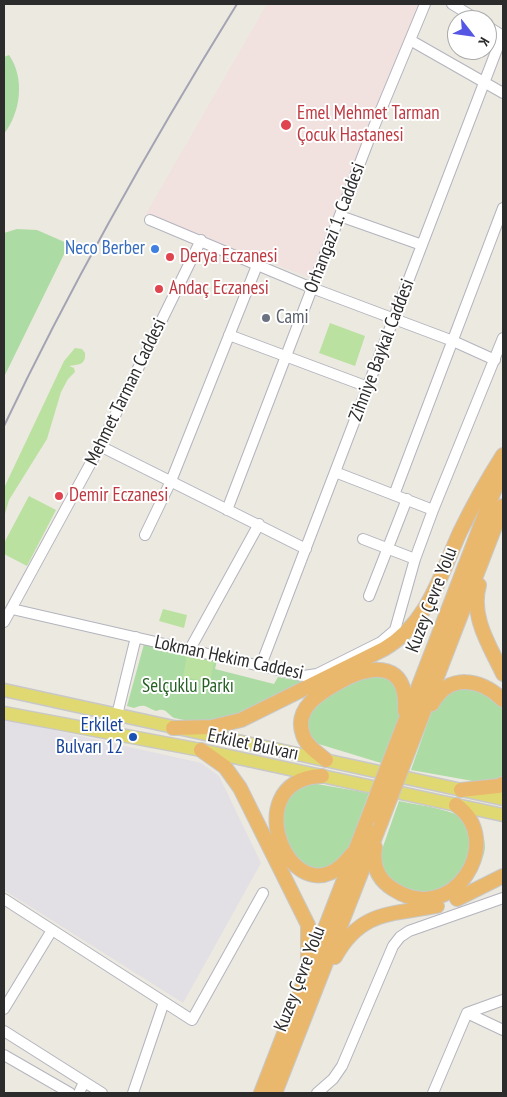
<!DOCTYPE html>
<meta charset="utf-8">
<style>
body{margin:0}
#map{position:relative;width:507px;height:1097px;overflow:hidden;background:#ece9e0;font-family:"PT Sans Narrow",sans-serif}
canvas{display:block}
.frame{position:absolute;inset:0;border:5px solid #2c2c2c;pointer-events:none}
.north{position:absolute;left:447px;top:10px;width:50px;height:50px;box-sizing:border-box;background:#fff;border:1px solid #ababab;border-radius:50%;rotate:120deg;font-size:14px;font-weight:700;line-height:20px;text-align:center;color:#2c2c2c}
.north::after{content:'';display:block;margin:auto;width:18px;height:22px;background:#5557e4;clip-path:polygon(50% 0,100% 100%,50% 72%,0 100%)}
</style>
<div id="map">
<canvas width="507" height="1097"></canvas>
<div class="frame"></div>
<div class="north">K</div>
</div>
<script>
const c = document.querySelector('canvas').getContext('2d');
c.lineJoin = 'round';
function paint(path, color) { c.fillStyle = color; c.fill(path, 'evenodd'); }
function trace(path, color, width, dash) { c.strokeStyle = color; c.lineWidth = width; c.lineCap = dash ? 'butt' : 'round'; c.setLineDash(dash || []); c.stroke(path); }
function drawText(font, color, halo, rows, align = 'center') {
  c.font = font + ' "PT Sans Narrow",sans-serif'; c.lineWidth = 4; c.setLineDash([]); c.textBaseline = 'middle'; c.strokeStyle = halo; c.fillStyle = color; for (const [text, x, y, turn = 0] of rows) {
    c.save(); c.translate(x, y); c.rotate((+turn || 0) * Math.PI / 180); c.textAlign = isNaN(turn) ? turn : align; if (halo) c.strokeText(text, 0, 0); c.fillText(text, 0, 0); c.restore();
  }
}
paint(new Path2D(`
 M 4,719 L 201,763 L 219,776 L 261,863 L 183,1003 L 4,890 Z`), '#e2dfe5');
paint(new Path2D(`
 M 267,4 L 423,4 L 316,280 L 146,214 Z`), '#f1e1df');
paint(new Path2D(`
 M 9,55 C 25,78 21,112 4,134 L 4,57 Z
 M 17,229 L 37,230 L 69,244 L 4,377 L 4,233 Z
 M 144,644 L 217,660 L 215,669 L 274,684 L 278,677 L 305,682 L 227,721 L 189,721 L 174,718 C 167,714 166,707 156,711 C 146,707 145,703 134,708 L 127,706 Z
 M 387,675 L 403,697 L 399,719 L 381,763 L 312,742 L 305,719 L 308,710 L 350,680 Z
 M 466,686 L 503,704 L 503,779 L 484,783 L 411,770 L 433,707 L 438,699 Z
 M 311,783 L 369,793 L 347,852 L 337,864 L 313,870 L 289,854 L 281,817 L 290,793 Z
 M 399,801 C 425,807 487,811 485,848 C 484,856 480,867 474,872 C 460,881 441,888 426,896 L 387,880 L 379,858 Z`), '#addba4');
paint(new Path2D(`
 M 330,323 L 365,336 L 355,366 L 319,353 Z
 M 75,348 L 82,349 L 85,353 C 86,366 78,364 69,366 L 74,368 L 75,372 L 68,379 L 61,392 L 47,439 L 9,500 L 4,517 L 4,488 L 64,361 Z
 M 29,496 L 56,510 L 27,566 L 4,554 L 4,543 Z
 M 163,609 L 187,615 L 184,628 L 159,621 Z
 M 187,655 L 214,661 L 210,682 L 183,677 Z`), '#bbe1a1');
const minor = new Path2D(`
 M 452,4 L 478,20
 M 487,26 L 503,36
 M 410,40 L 503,93
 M 340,216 L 422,245
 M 150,220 L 312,288 L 453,341 L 495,360
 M 229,335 L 368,387
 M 100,446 L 306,549
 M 335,472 L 433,510
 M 394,495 L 503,208
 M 227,510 L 373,129 L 425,4
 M 145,535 L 171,481 L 258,263
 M 363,539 L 415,559
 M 369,596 L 407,499
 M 12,609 L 304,676 L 317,674 L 381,642 L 395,630 L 415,559 L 433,510 L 503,338
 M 4,622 L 100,446 L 201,240
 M 190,649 L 259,524
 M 261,665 L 502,36
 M 117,715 L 136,637
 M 4,899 L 192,1020 L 263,893
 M 4,1009 L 52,930
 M 467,1013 L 503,1030
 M 4,1031 L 102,1093
 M 4,1055 L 70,1093
 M 79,1093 L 84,1082
 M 133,1093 L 164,1002
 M 317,1093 L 333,1079 L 342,1066 L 393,946 L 400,937 L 409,931 L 503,898
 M 433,1093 L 467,1013 L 503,1000`);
const major = new Path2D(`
 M 4,690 L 503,799
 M 4,713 L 201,750 L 503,815`);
const highway = new Path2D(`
 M 479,585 C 470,617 490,646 503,674
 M 432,704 C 449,673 480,678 503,700
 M 173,728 L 212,727 L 241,720 L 384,649 C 428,623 440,576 460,532 C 473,505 487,480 503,455
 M 396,745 L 503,468
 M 201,750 L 225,767 L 240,788 L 308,925 L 308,958
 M 408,752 L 503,506
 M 326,760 C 318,753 306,746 303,735 C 293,708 321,692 341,681 C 375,663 408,663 405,711
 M 322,776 C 231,779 295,930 352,854
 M 461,790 L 498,786 L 503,784
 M 375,847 C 372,865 377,879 393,889 C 453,928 507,841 456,805
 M 457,899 L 503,876
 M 335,957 C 361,910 391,915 437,906
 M 261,1093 L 366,823
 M 275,1093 L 381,822`);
trace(minor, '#b3b4be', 12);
trace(major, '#c8c8c8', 15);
trace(highway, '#c8c8c8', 16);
trace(minor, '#fff', 10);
trace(major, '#e0d971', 12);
trace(highway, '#eab86c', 14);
trace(new Path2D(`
 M 4,426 C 73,281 153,140 237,4`), '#a4a3b3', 2);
const highwayBridge = new Path2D(`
 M 381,822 L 408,752
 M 366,823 L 396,745`);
trace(highwayBridge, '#c8c8c8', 16, []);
trace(highwayBridge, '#eab86c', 14);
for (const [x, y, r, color] of [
 [286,125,6,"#e0444e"],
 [155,249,5,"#3f7fe0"],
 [170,257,5,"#e0444e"],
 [159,289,5,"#e0444e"],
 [266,318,5,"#6b7280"],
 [59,496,5,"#e0444e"],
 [133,737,5,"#1a4fb4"]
]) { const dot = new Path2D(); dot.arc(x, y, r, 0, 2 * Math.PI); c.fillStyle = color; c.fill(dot); trace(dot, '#fff', 2); }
drawText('19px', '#be3a42', '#fff', [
 ["Emel Mehmet Tarman",297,114],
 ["Çocuk Hastanesi",297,136],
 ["Derya Eczanesi",180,257],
 ["Andaç Eczanesi",169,289],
 ["Demir Eczanesi",69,496]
], 'left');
drawText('19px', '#2c2c2c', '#fff', [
 ["Orhangazi 1. Caddesi",335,228,-69],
 ["Zihniye Baykal Caddesi",382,350,-69],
 ["Mehmet Tarman Caddesi",126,392,-64],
 ["Kuzey Çevre Yolu",432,600,-69],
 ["Lokman Hekim Caddesi",229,658,12],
 ["Erkilet Bulvarı",253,745,12],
 ["Kuzey Çevre Yolu",300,979,-69]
]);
drawText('19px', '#366cbe', '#fff', [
 ["Neco Berber",145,249]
], 'right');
drawText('19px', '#5b616d', '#fff', [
 ["Cami",276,318]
], 'left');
drawText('19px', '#266124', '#fff', [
 ["Selçuklu Parkı",188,687]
]);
drawText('19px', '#164399', '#fff', [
 ["Erkilet",123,726],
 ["Bulvarı 12",123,748]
], 'right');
</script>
